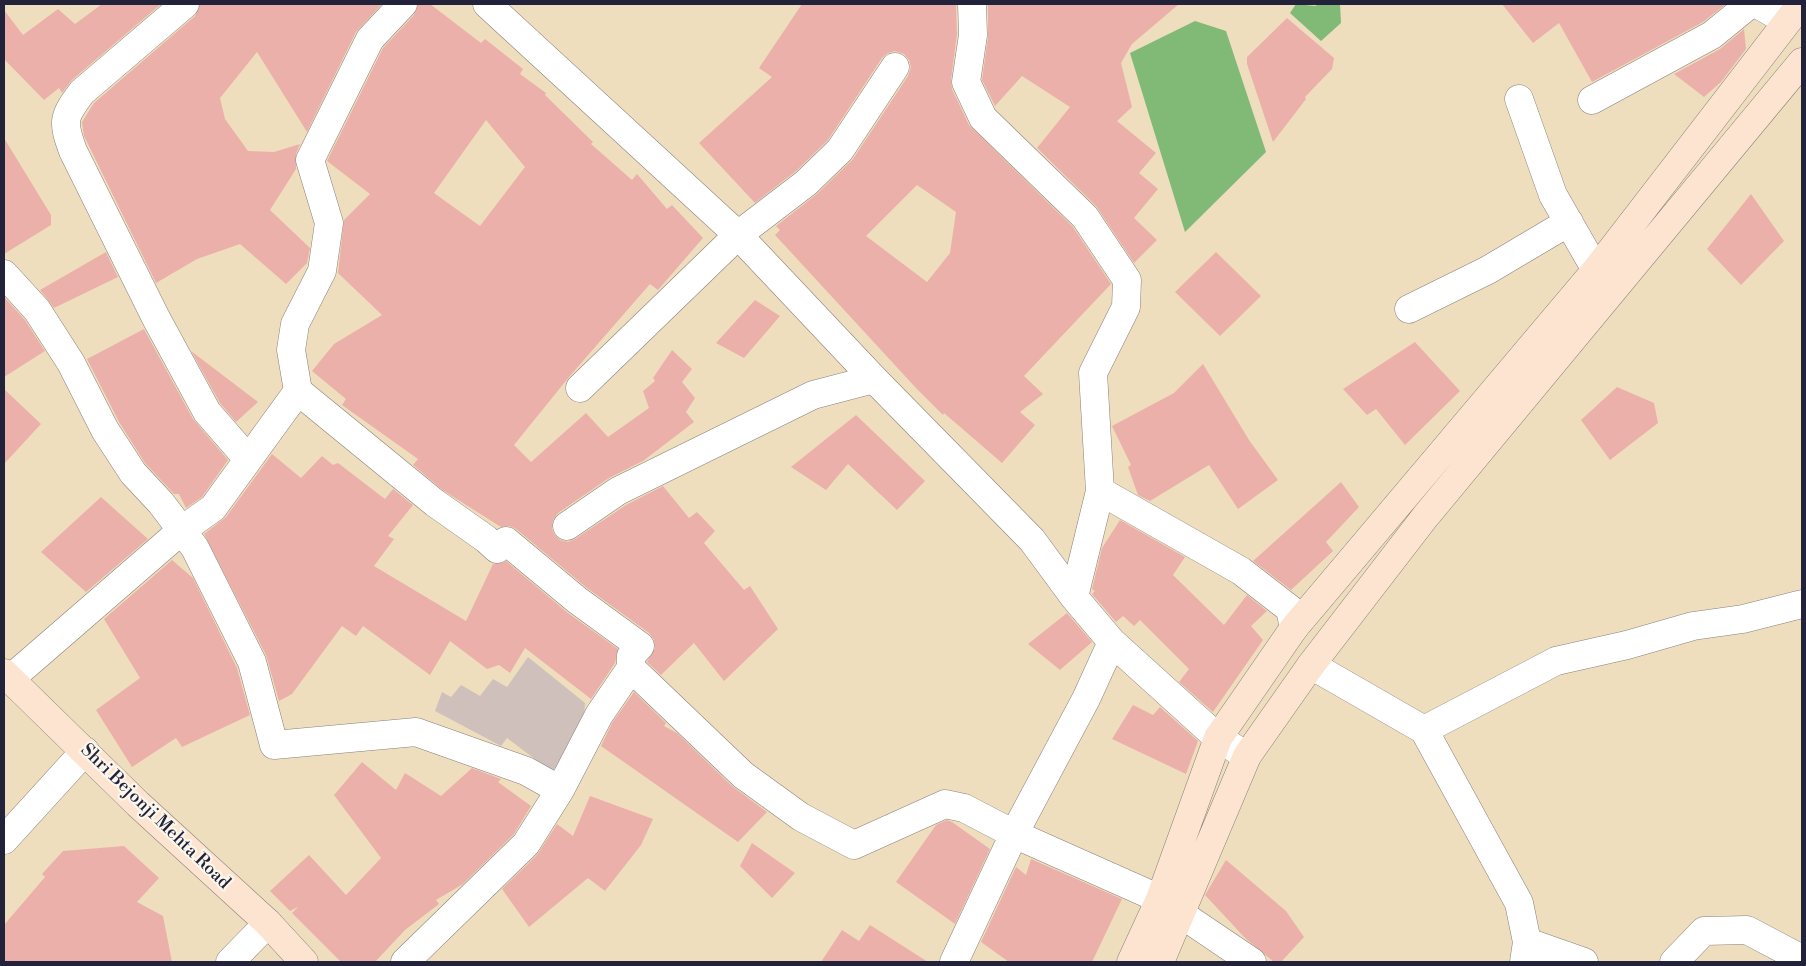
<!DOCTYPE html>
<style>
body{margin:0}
#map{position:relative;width:1806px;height:966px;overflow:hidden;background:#eedebd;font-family:"Libre Bodoni",serif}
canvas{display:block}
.frame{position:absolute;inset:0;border:5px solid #22223b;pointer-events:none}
</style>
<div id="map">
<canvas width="1806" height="966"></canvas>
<div class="frame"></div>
</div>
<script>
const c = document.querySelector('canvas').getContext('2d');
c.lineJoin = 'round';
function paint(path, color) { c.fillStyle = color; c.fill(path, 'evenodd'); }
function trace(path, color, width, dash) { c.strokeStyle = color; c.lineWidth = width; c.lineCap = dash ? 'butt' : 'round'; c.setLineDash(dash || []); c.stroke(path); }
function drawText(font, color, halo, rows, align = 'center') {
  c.font = font + ' "Libre Bodoni",serif'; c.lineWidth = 4.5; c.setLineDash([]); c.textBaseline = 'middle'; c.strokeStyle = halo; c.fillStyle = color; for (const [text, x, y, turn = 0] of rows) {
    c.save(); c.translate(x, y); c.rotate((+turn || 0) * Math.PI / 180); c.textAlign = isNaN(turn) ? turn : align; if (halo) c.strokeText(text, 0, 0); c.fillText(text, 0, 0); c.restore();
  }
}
paint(new Path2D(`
 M 528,657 L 585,703 L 583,728 L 552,772 L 507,738 L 501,746 L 435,711 L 442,692 L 451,697 L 461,685 L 480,696 L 493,679 L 507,687 Z`), '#cfc0bb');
paint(new Path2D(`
 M 1296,4 L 1315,6 L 1319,4 L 1340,4 L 1341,23 L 1321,41 L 1290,13 Z
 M 1195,21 L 1226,31 L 1266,152 L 1185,232 L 1130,53 Z`), '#81b976');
paint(new Path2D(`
 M 102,4 L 161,4 L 72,80 L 62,93 L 59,88 L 44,100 L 4,59 L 4,10 L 23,35 L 58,9 L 75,24 Z
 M 200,4 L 382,4 L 356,32 L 307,132 L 257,52 L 220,98 L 225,119 L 248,151 L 274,152 L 300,144 L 296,154 L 296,169 L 270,210 L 310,248 L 307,263 L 286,284 L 240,244 L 197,259 L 156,283 L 84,136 L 82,122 L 94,103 L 195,16 Z
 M 418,4 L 430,4 L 481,43 L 485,39 L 523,69 L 520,74 L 546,93 L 545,95 L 593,142 L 591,144 L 632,180 L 637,174 L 667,209 L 672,205 L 703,238 L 658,290 L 650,284 L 569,377 L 514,445 L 531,462 L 586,413 L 608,437 L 649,408 L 643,391 L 655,381 L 653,378 L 672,350 L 692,369 L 682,382 L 695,398 L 686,412 L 694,422 L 643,461 L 609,478 L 558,513 L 553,520 L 552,528 L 554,534 L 560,540 L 568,542 L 575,539 L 626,505 L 663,486 L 689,518 L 697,512 L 715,531 L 704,543 L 744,590 L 750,586 L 778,629 L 724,681 L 694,643 L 661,675 L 647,662 L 655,648 L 654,640 L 649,633 L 587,588 L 516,529 L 509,526 L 501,527 L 444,491 L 413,465 L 418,459 L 342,405 L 346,399 L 312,371 L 334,344 L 382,315 L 338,273 L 344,220 L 370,194 L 327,161 L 383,48 L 414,15 ZM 486,120 L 525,167 L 480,226 L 434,193 Z
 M 802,4 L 956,4 L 957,34 L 951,80 L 952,89 L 969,125 L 1073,227 L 1111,284 L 1024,376 L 1043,394 L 1020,412 L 1035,425 L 1002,463 L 944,413 L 943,415 L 916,388 L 775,235 L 780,230 L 776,226 L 817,194 L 853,159 L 908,76 L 911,67 L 909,60 L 904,54 L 895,51 L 888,53 L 882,58 L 828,140 L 796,171 L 755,203 L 699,143 L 772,77 L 759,68 ZM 917,185 L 956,212 L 950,253 L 927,282 L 866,236 Z
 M 988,4 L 1179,4 L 1132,44 L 1121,63 L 1132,107 L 1117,121 L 1156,153 L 1139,173 L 1158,189 L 1134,218 L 1157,240 L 1134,263 L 1096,206 L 1037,148 L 1070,107 L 1022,76 L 995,106 L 982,80 L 988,37 Z
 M 1502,4 L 1726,4 L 1703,22 L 1592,82 L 1559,23 L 1533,43 Z
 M 1287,18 L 1334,58 L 1332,69 L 1305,97 L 1306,99 L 1273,142 L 1247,64 L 1247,57 Z
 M 1744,29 L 1746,49 L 1721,82 L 1704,97 L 1674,74 L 1720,49 Z
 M 4,138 L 51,215 L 51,225 L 4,254 Z
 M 1751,194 L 1784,241 L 1741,285 L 1707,249 Z
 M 106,252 L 118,277 L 54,308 L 40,290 Z
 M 1216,252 L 1261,296 L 1220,336 L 1175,292 Z
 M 4,297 L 25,320 L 45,351 L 4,377 Z
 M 755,300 L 780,316 L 744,358 L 716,343 Z
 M 144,329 L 193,419 L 228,460 L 202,497 L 186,508 L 179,494 L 174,494 L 145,463 L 119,422 L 87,359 Z
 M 1415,342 L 1460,391 L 1405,445 L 1376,409 L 1367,415 L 1343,389 Z
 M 191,351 L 258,402 L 236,422 L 220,403 Z
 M 1203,364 L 1249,440 L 1278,480 L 1238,509 L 1209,465 L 1150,501 L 1138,495 L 1128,467 L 1131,465 L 1112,426 L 1174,393 Z
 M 1617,387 L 1654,403 L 1658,423 L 1610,460 L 1581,420 Z
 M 4,389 L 41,424 L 4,464 Z
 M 856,415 L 925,481 L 897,510 L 848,464 L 826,490 L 791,467 Z
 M 272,454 L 301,478 L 322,456 L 333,465 L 338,463 L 385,499 L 393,489 L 413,505 L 388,536 L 394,539 L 374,566 L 466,621 L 493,564 L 506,561 L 568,613 L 618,649 L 615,663 L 591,699 L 525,648 L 510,673 L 499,665 L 487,669 L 450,641 L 430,675 L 363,626 L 356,636 L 342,626 L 292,694 L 279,701 L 266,655 L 204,534 L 226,517 Z
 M 1341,482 L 1359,507 L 1326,542 L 1333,551 L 1291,590 L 1253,561 Z
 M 101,497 L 148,539 L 86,592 L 41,552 Z
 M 1120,520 L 1185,557 L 1173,575 L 1224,625 L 1247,595 L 1267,611 L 1251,626 L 1263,640 L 1213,712 L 1179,682 L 1189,669 L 1140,620 L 1134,626 L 1123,616 L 1116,622 L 1092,594 L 1095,591 L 1092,589 L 1102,548 Z
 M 172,560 L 193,578 L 237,668 L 250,715 L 182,747 L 176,738 L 132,767 L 96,710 L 140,678 L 104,619 Z
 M 1067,613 L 1092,642 L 1060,670 L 1028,644 Z
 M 634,692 L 666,723 L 664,726 L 677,733 L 732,786 L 767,812 L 738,842 L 601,746 L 612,723 Z
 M 1133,705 L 1153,715 L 1160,707 L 1198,741 L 1186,774 L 1112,739 Z
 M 362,762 L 396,790 L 405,773 L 441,796 L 472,768 L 501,779 L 498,782 L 531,806 L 514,834 L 463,884 L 436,900 L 439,904 L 405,930 L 375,962 L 341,962 L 292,913 L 298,907 L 290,911 L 270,891 L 309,855 L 346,895 L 381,858 L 334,795 Z
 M 590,796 L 653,819 L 641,845 L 605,891 L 588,878 L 529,927 L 502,889 L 537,855 L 557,824 L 573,836 Z
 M 947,820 L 952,822 L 990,849 L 955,924 L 896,882 L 936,825 Z
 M 752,843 L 795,873 L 772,898 L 740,866 Z
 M 124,846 L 159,878 L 137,902 L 163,916 L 172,962 L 4,962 L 4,925 L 45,877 L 42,874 L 63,851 Z
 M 1031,859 L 1122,899 L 1092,962 L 1009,962 L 981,942 L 1016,867 L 1026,875 Z
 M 1226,860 L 1286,911 L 1304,937 L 1281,962 L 1274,962 L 1246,939 L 1205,895 Z
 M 870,925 L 928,962 L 821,962 L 842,930 L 859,941 Z`), '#ecb0aa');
const minor = new Path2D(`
 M 185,4 L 82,92 C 63,117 62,121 73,151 L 156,318 L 207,412 L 248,459
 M 403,4 L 370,39 L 310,160 L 329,223 L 322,271 L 295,324 L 291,350 L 298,391 L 435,503 L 486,539 L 497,549 L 506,541 L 577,600 L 640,646 L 631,656 L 631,668 L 599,715 L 560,790 L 526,844 L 405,962
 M 487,4 L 738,235 L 874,379 L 1032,540 L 1074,597 L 1112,642 L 1218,738 L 1247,756
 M 972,4 L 973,35 L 966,82 L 983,118 L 1085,217 L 1127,280 L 1126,307 L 1093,373 L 1100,491 L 1074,597
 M 1757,4 L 1787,21
 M 1519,99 L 1553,195 L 1596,270
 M 1592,100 L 1712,35 L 1750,4
 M 4,274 L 37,310 L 71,363 L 105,430 L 133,473 L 161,503 L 195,548 L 252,662 L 274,745 L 416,732 L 526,771 L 560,790
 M 1409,309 L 1488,270 L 1569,222
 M 580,388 L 738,235 L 806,183 L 840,150 L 895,67
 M 1100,491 L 1241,571 L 1290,609 L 1294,628
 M 567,526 L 618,491 L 813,395 L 874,379
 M 1311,665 L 1424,730 L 1556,661 L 1627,645 L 1693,626 L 1743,619 L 1802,604
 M 631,668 L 743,775 L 801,817 L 854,845 L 945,804 L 964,808 L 1014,834 L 1086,699 L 1112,642
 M 10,679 L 182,530 L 213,508 L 298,391
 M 1424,730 L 1519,903 L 1527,942 L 1524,962
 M 1181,914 L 1252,962
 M 1527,942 L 1584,962
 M 230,962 L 268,923
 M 954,962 L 1014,834 L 1160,899
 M 1674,962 L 1704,931 L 1747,930 L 1802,959`);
const tertiary = new Path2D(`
 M 4,840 L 85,751`);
const secondary = new Path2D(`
 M 4,673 L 138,804 L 268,923 L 304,962
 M 1131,962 L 1160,899 L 1218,738 L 1294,628 L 1596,270 L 1801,4
 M 1160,962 L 1247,756 L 1311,665 L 1425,517 L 1802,62`);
trace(minor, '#88807c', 29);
trace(tertiary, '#88807c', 29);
trace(secondary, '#88807c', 29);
trace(minor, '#fff', 28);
trace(tertiary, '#fff', 28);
trace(secondary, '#fde4d1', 28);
drawText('18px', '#22223b', '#fbf7ec', [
 ["Shri Bejonji Mehta Road",155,817,44]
]);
</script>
